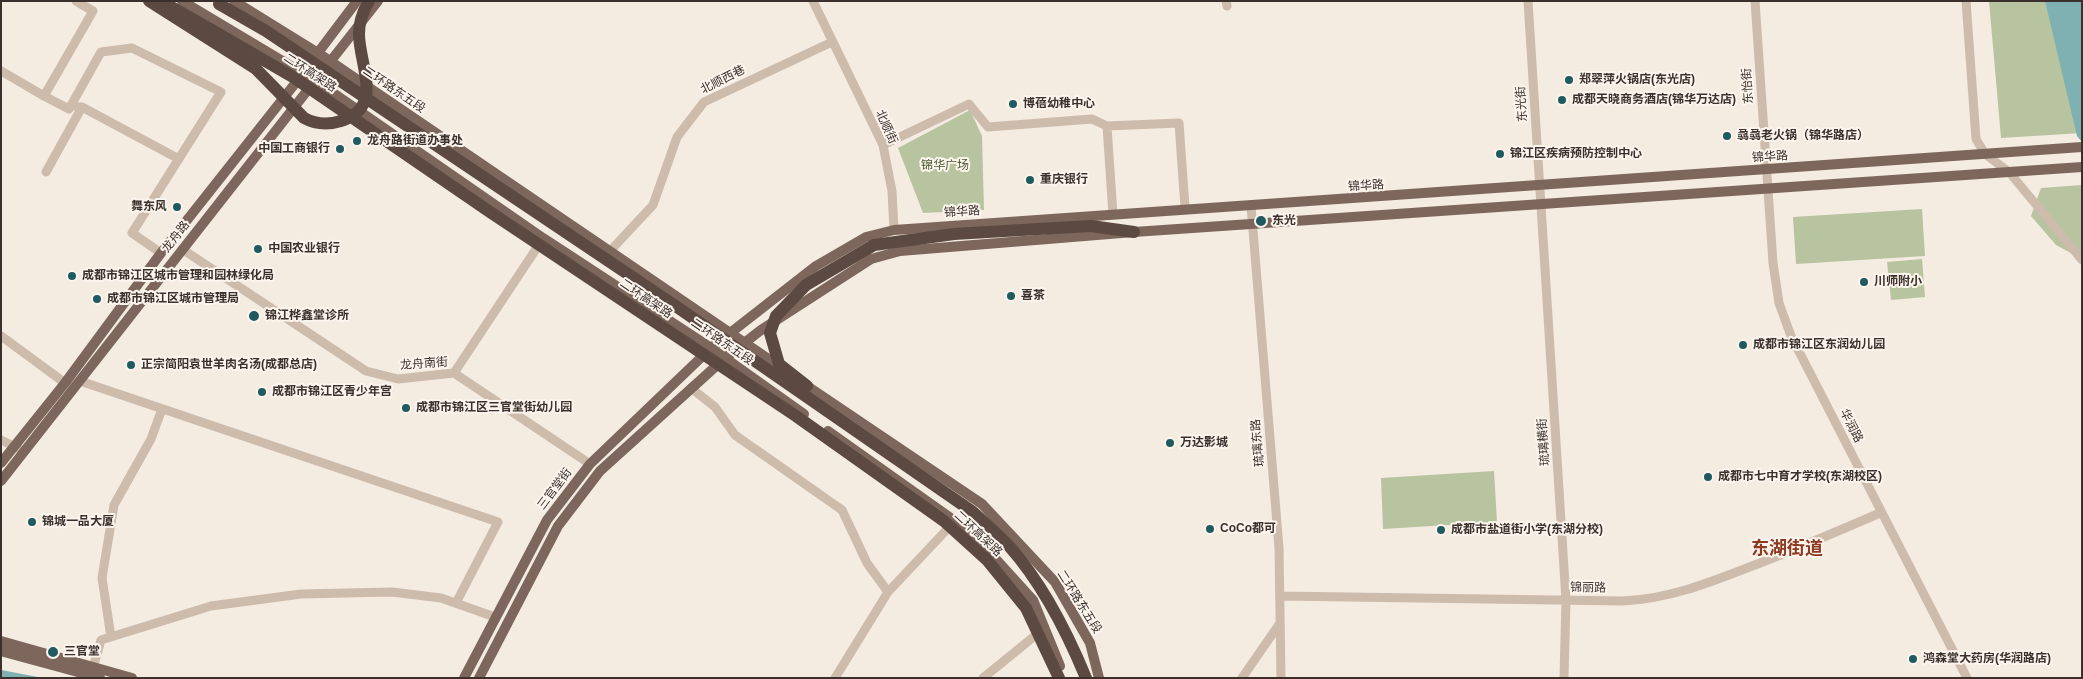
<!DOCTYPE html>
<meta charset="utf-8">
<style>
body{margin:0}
#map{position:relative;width:2083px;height:679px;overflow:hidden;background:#f4ebe1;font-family:Helvetica,sans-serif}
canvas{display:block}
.frame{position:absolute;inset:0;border:2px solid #3b302b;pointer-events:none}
</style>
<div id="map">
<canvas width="2083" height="679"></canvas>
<div class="frame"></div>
</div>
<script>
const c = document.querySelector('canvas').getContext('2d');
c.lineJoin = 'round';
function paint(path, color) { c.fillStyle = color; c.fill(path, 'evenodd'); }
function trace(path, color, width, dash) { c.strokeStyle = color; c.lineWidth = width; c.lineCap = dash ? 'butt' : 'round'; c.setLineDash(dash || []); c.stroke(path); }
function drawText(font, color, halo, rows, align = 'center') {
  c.font = font + ' Helvetica,"Noto Sans SC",sans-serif'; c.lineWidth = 4; c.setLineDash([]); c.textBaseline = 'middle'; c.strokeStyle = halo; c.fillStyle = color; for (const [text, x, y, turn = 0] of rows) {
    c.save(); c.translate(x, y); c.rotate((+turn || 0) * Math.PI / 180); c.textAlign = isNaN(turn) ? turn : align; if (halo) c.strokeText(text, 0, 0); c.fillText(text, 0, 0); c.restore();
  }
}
paint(new Path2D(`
 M 1989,1 L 2082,1 L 2082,133 L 2001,138 Z
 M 970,110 L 982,136 L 984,210 L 923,213 L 898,148 Z
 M 2082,185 L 2082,259 L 2056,245 L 2031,216 L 2041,188 Z
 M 1922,209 L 1925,256 L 1796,264 L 1793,217 Z
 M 1922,259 L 1925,297 L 1891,300 L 1887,262 Z
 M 1494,471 L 1497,522 L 1383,529 L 1381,478 Z`), '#b8c4a0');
paint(new Path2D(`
 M 2045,1 L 2082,1 L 2082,142 L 2077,136 Z
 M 1,670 L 43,678 L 1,678 Z`), '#7fb0b2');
trace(new Path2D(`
 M 813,1 L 883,145 L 892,191 L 894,230
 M 1226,1 L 1227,6
 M 1528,1 L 1566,600 L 1564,678
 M 1755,1 L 1773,263 L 1779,303 L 1791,336 L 1967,678
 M 1966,1 L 1976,139 L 1985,154 L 2009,172 L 2082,260
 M 1,71 L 44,96 L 93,11 L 76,1
 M 44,96 L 69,109 L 101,52 L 132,48 L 221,92 L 132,233 L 161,253
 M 82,107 L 179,159
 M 883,145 L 969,104 L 988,127 L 1092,119 L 1107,126
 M 46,172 L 82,107 L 77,107
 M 1251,206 L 1279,548 L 1281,678
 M 1113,215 L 1107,126 L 1179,123 L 1185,207
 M 182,249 L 366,371 L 398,379 L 454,373 L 590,464
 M 611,250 L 653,205 L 677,137 L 704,102 L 832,42
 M 1,336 L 65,383
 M 454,373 L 542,240
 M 80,381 L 498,522 L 456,603
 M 691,388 L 715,407 L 735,435 L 842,510 L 867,563 L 888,592
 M 1,440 L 24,451
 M 1280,596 L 1623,601 C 1667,599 1706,584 1747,568 C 1792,551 1836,532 1880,513
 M 111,637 L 102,578 L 114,505 L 151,439 L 162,409
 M 93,668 L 101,640 L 211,606 L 301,594 L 392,592 L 441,598 L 495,617
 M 835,678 L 888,592 L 953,523
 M 983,678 L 1042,630
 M 1242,678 L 1280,623`), '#cdbbac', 9);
trace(new Path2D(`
 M 182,1 L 316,81 L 543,238 L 711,348 L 804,414
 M 234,1 L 318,53 L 783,369
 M 314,58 L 357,1
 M 326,67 L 378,1
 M 801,382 L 982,504 L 1055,582 L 1090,643 L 1099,678
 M 828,431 L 955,521 L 994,557 L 1033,600 L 1060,666
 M 1,463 L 65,383 L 161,253 L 301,76
 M 1,481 L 314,82
 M 1,641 L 132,678
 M 1,651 L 100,678
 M 464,678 L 547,520 L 590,464 L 711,348 L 816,266 L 866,237 L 894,230 L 2082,147
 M 479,678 L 558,526 L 600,471 L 725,358 L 761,330 L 871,259 L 900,251 L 1134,232 L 2082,167`), '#7d675c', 10);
trace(new Path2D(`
 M 161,1 L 210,29
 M 1038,229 L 1091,226 L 1134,232`), '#5c4a42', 12);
trace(new Path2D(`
 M 149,1 L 256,69 L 304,118 C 315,124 328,125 341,121 C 385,107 359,65 359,34 C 359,21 363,11 369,1
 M 219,4 L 266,31 L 677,307 L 973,512 C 985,523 997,534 1009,546 C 1043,584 1067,632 1086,678
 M 210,29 L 293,77 L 490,212 L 796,416 L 944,521 L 987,560 L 1026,608 L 1059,678
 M 807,386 L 779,364 L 770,333 L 776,316 L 806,285 L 874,245 L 954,234 L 1038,229`), '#5c4a42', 12);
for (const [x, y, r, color] of [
 [1569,80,5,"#1f5a5e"],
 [1562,100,5,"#1f5a5e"],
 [1013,104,5,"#1f5a5e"],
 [1727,136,5,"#1f5a5e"],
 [357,141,5,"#1f5a5e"],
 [340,149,5,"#1f5a5e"],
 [1500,154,5,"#1f5a5e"],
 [1030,180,5,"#1f5a5e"],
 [177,207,5,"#1f5a5e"],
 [1261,221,6,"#1f5a5e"],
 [258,249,5,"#1f5a5e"],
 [72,276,5,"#1f5a5e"],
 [1864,282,5,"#1f5a5e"],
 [1011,296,5,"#1f5a5e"],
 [97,299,5,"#1f5a5e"],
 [254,316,6,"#1f5a5e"],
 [1743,345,5,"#1f5a5e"],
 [131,365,5,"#1f5a5e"],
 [262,392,5,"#1f5a5e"],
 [406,408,5,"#1f5a5e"],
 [1170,443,5,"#1f5a5e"],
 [1708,477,5,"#1f5a5e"],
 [32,522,5,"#1f5a5e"],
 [1210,529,5,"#1f5a5e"],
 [1441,530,5,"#1f5a5e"],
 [53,652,6,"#1f5a5e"],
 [1913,659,5,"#1f5a5e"]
]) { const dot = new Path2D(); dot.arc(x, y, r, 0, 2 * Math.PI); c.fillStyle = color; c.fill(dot); trace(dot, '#fbf5ee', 2); }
drawText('12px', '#3b302b', '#fbf5ee', [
 ["二环高架路",310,73,33],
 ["北顺西巷",723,80,-27],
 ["东怡街",1748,86,-94],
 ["二环路东五段",394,90,34],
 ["东光街",1522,104,-94],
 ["北顺街",886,127,66],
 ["锦华路",1770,157,-4],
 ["锦华路",1366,186,-4],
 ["锦华路",962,212,-4],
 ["龙舟路",176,237,-52],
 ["二环高架路",646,299,34],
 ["二环路东五段",722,342,34],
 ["龙舟南街",424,364,-4],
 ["华润路",1851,426,63],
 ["琉璃横街",1544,442,-94],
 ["琉璃东路",1258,443,-95],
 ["三官堂街",555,489,-53],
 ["二环高架路",978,534,43],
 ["锦丽路",1588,588,1],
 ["二环路东五段",1079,602,58]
]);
drawText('bold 12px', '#3b302b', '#fbf5ee', [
 ["郑翠萍火锅店(东光店)",1579,80],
 ["成都天晓商务酒店(锦华万达店)",1572,100],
 ["博蓓幼稚中心",1023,104],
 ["骉骉老火锅（锦华路店）",1737,136],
 ["龙舟路街道办事处",367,141],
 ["中国工商银行",330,149,"right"],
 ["锦江区疾病预防控制中心",1510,154],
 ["重庆银行",1040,180],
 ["舞东风",167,207,"right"],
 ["东光",1272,221],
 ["中国农业银行",268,249],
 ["成都市锦江区城市管理和园林绿化局",82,276],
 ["川师附小",1874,282],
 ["喜茶",1021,296],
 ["成都市锦江区城市管理局",107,299],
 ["锦江桦鑫堂诊所",265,316],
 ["成都市锦江区东润幼儿园",1753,345],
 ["正宗简阳袁世羊肉名汤(成都总店)",141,365],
 ["成都市锦江区青少年宫",272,392],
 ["成都市锦江区三官堂街幼儿园",416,408],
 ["万达影城",1180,443],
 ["成都市七中育才学校(东湖校区)",1718,477],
 ["锦城一品大厦",42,522],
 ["CoCo都可",1220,529],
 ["成都市盐道街小学(东湖分校)",1451,530],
 ["三官堂",64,652],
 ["鸿森堂大药房(华润路店)",1923,659]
], 'left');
drawText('12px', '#4a5a2e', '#fbf5ee', [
 ["锦华广场",945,166]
]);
drawText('bold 18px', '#8c3b22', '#fbf5ee', [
 ["东湖街道",1787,549]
]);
</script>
